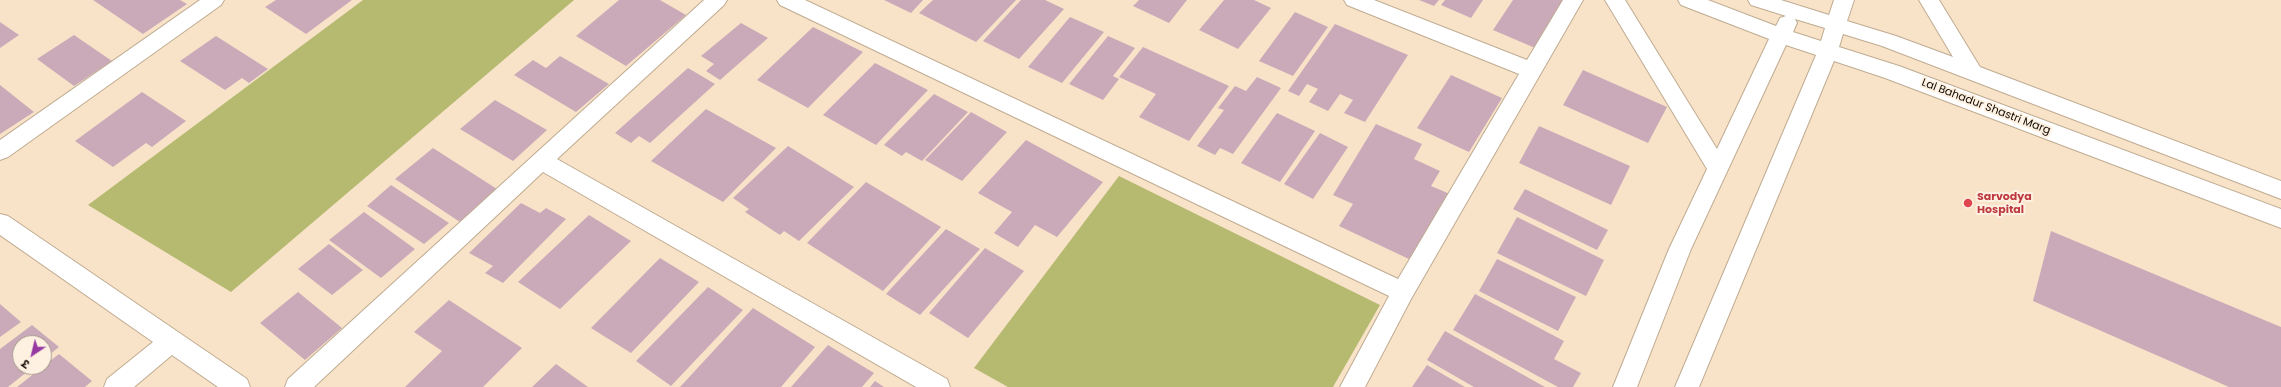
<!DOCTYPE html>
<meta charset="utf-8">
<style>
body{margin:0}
#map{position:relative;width:2281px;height:387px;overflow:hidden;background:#f8e3c8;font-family:Poppins,"Noto Sans Devanagari",sans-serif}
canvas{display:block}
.north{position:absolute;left:12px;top:335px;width:40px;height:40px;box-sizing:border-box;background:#fef1e1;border:1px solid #a09589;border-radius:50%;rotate:215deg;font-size:11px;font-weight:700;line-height:16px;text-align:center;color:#120b04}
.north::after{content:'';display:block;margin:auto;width:14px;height:18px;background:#9639a2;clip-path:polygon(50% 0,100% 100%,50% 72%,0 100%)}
</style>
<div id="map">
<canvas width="2281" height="387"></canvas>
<div class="north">उ</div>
</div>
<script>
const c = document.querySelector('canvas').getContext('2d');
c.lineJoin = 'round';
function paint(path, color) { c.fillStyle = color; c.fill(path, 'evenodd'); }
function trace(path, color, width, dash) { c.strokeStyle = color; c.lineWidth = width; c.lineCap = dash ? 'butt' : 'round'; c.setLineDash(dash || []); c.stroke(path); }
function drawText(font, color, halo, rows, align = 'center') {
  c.font = font + ' Poppins,sans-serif'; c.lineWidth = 4; c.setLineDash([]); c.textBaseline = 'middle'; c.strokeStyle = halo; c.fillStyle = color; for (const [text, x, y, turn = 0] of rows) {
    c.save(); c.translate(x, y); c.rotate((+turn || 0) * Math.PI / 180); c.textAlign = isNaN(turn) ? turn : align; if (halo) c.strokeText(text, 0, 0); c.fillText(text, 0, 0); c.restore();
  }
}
paint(new Path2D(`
 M 363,0 L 574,0 L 231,292 L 88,205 Z
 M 1119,176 L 1380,305 L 1333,387 L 1008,387 L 974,368 Z`), '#b5ba70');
paint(new Path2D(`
 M 93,0 L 180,0 L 187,4 L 143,34 Z
 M 276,0 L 352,0 L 306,34 L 265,7 Z
 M 619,0 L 660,0 L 686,15 L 626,66 L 576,36 Z
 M 884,0 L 923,0 L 911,13 Z
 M 933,0 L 1016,0 L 976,42 L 919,13 Z
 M 1021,0 L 1045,0 L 1064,9 L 1019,59 L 983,41 Z
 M 1139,0 L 1187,0 L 1169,23 L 1133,6 Z
 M 1224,0 L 1254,0 L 1271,8 L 1238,49 L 1199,30 Z
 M 1419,0 L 1439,0 L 1434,6 Z
 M 1445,0 L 1483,0 L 1471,18 L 1441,5 Z
 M 1513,0 L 1565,0 L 1535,48 L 1493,30 Z
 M 1295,12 L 1328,27 L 1293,76 L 1259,61 Z
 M 1070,17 L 1104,32 L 1062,83 L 1028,67 Z
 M 0,22 L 19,35 L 0,48 Z
 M 741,23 L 768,38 L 720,80 L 706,71 L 714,64 L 701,56 Z
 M 1335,24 L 1408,55 L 1365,122 L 1344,113 L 1353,100 L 1340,94 L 1328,111 L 1309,102 L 1318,89 L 1307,84 L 1299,96 L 1288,91 Z
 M 813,27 L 863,52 L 808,108 L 757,80 Z
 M 74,35 L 112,61 L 74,86 L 37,59 Z
 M 216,36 L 268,69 L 249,83 L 242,78 L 225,90 L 180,61 Z
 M 1108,36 L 1135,48 L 1113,76 L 1119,79 L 1103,100 L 1069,84 Z
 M 1143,47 L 1229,86 L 1189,141 L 1139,117 L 1156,94 L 1119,77 Z
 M 560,56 L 609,84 L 576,112 L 514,75 L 533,60 L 546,68 Z
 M 875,63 L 928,90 L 876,145 L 823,115 Z
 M 688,68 L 715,84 L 650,143 L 639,136 L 631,143 L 615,133 Z
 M 1583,70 L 1667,107 L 1648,143 L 1563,105 Z
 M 1451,75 L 1502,98 L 1469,152 L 1417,128 Z
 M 1257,77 L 1281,88 L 1233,154 L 1220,148 L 1215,155 L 1197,146 L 1224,110 L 1218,108 L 1235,86 L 1246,91 Z
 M 0,85 L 34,112 L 0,134 Z
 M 142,92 L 186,121 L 152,147 L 146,143 L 113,167 L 75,141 Z
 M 934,94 L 968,112 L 922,161 L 906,152 L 902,156 L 884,145 Z
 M 495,100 L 547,130 L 513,161 L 460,129 Z
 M 706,109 L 776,148 L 723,202 L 651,161 Z
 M 971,112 L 1007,132 L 962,181 L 925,160 Z
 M 1277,113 L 1315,131 L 1280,182 L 1241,163 Z
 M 1376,124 L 1422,144 L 1414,159 L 1440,171 L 1431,186 L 1450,194 L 1411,260 L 1339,226 L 1353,204 L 1333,195 Z
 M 1539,126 L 1630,166 L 1611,205 L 1519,163 Z
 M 1320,133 L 1348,147 L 1313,199 L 1284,184 Z
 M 1026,140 L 1103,182 L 1057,237 L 1035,225 L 1018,247 L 994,233 L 1012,212 L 978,193 Z
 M 788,146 L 854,187 L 799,241 L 784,231 L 780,235 L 745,212 L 749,209 L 733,198 Z
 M 433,148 L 497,189 L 460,222 L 395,179 Z
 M 866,182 L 941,227 L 883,291 L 807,243 Z
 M 391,185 L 449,223 L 424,244 L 367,206 Z
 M 1525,189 L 1608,230 L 1597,250 L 1513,209 Z
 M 521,203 L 540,213 L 546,208 L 566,219 L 503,283 L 485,273 L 493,266 L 469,253 Z
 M 364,212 L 415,249 L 381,278 L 329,240 Z
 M 589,215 L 631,241 L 560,309 L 518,282 Z
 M 1517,217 L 1604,260 L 1586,296 L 1497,253 Z
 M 946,229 L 980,249 L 920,315 L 886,294 Z
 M 2051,231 L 2281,327 L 2281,387 L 2229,387 L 2033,301 Z
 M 329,244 L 363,270 L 332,295 L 298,269 Z
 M 985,248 L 1024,271 L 968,338 L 929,313 Z
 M 660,258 L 699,282 L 631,353 L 591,328 Z
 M 1497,259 L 1576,297 L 1558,331 L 1479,291 Z
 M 708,287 L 743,310 L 671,386 L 636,361 Z
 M 298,292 L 342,328 L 305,360 L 260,323 Z
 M 1475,294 L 1564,341 L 1554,359 L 1581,373 L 1573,387 L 1558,387 L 1453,330 Z
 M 449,300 L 522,348 L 483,387 L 405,387 L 442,351 L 414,332 Z
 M 0,304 L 21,322 L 0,337 Z
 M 753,308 L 815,347 L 781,387 L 680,387 Z
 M 32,325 L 59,347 L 44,359 L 44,343 L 20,343 L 20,367 L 33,367 L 8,387 L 0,387 L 0,349 Z
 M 1445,331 L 1545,387 L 1474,387 L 1427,360 Z
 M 828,345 L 874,373 L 862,387 L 791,387 Z
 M 59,354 L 92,381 L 85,387 L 17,387 Z
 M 556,364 L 588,387 L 532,387 Z
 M 1427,365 L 1465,387 L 1412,387 Z
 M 875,381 L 884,387 L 870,387 Z`), '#caaab9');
const minor = new Path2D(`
 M 200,0 L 224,0 L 221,5 L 8,157 L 0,160 L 0,140 Z
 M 704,0 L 727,0 L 724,5 L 557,159 L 947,379 L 950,387 L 916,387 L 543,172 L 314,387 L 285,387 L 288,379 Z
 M 777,0 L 805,0 L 1398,279 L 1519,74 L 1347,5 L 1344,0 L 1374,0 L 1527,60 L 1563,0 L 1583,0 L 1411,299 L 1365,387 L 1340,387 L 1389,296 L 780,5 Z
 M 0,214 L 8,216 L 247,379 L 250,387 L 218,387 L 172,355 L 134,387 L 104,387 L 107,379 L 153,342 L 0,235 Z`);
const tertiary = new Path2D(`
 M 1605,0 L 1625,0 L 1717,149 L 1769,39 L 1681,5 L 1678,0 L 1708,0 L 1776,26 L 1780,18 L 1786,16 L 1751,5 L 1748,0 L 1781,0 L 1829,15 L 1834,0 L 1854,0 L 1847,21 L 1896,36 L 1953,57 L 1919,0 L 1939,0 L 1980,67 L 2281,181 L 2281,199 L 1882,46 L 1843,34 L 1839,47 L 1899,66 L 2281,209 L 2281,228 L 1885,78 L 1834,61 L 1699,387 L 1675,387 L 1816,55 L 1786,45 L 1691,249 L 1637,387 L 1613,387 L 1669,249 L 1707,169 ZM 1795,19 L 1825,28 L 1821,41 L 1793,32 L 1797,23 Z`);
trace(minor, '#bfab91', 2);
trace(tertiary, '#bfab91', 2);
paint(minor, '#fff');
paint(tertiary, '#fff');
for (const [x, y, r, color] of [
 [1968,203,5,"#e0444e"]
]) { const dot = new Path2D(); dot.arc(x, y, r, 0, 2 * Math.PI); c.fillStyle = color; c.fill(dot); trace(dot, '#fef1e1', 1.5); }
drawText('11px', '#120b04', '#fef1e1', [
 ["Lal Bahadur Shastri Marg",1986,107,21]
]);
drawText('bold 11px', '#be3a42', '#fef1e1', [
 ["Sarvodya",1977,197],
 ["Hospital",1977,210]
], 'left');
</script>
